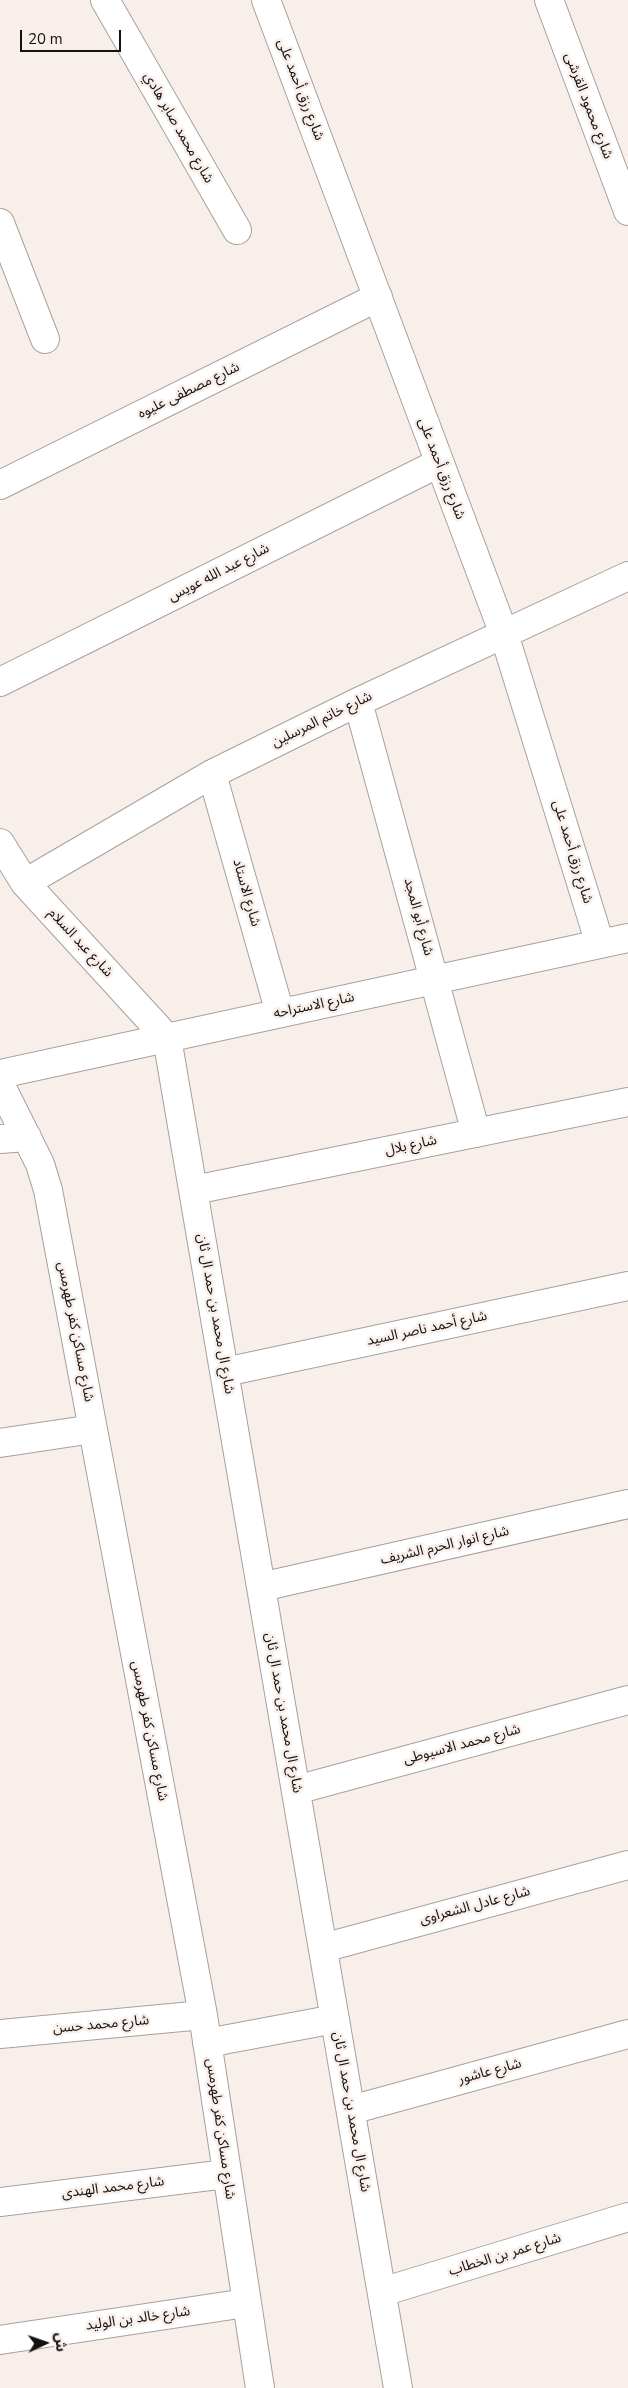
<!DOCTYPE html>
<meta charset="utf-8">
<style>
body{margin:0}
#map{position:relative;width:628px;height:2388px;overflow:hidden;background:#f9efea;font-family:"Nunito Sans","Noto Sans Arabic",sans-serif}
canvas{display:block}
.north{position:absolute;left:20px;top:2318px;width:50px;height:50px;-webkit-text-stroke:4px #f9efea;paint-order:stroke;rotate:87deg;font-size:14px;font-weight:700;line-height:20px;text-align:center;color:#151110}
.north::after{content:'';display:block;margin:auto;width:18px;height:22px;background:#151110;clip-path:polygon(50% 0,100% 100%,50% 72%,0 100%)}
.scale{position:absolute;left:20px;top:30px;width:101px;height:22px;box-sizing:border-box;border:2px solid #151110;border-top:0;padding-left:6px;font-size:15px;line-height:18px;white-space:nowrap;color:#151110;-webkit-text-stroke:4px #f9efea;paint-order:stroke}
</style>
<div id="map">
<canvas width="628" height="2388"></canvas>
<div class="north">ش</div>
<div class="scale">20 m</div>
</div>
<script>
const c = document.querySelector('canvas').getContext('2d');
c.lineJoin = 'round';
function trace(path, color, width, dash) { c.strokeStyle = color; c.lineWidth = width; c.lineCap = dash ? 'butt' : 'round'; c.setLineDash(dash || []); c.stroke(path); }
function drawText(font, color, halo, rows, align = 'center') {
  c.font = font + ' "Nunito Sans","Noto Sans Arabic",sans-serif'; c.lineWidth = 5; c.setLineDash([]); c.textBaseline = 'middle'; c.strokeStyle = halo; c.fillStyle = color; for (const [text, x, y, turn = 0] of rows) {
    c.save(); c.translate(x, y); c.rotate((+turn || 0) * Math.PI / 180); c.textAlign = isNaN(turn) ? turn : align; if (halo) c.strokeText(text, 0, 0); c.fillText(text, 0, 0); c.restore();
  }
}
const minor = new Path2D(`
 M 105,0 L 237,230
 M 266,0 L 504,634 L 600,944
 M 549,0 L 628,211
 M 0,223 L 45,339
 M 0,485 L 378,297
 M 0,682 L 439,463
 M 358,702 L 476,1133
 M 212,774 L 280,1013
 M 0,843 L 25,883 L 167,1038 L 398,2388
 M 25,883 L 212,774 L 358,702 L 628,576
 M 0,1074 L 628,938
 M 0,1084 L 40,1164 L 48,1190 L 203,2015 L 260,2388
 M 0,1139 L 27,1137
 M 194,1190 L 628,1102
 M 225,1372 L 628,1286
 M 0,1443 L 93,1429
 M 261,1587 L 628,1504
 M 296,1790 L 628,1700
 M 323,1948 L 628,1865
 M 0,2034 L 203,2015
 M 207,2043 L 335,2019
 M 351,2110 L 628,2034
 M 0,2202 L 226,2174
 M 382,2292 L 628,2217
 M 0,2340 L 246,2303`);
trace(minor, '#a9a09b', 30);
trace(minor, '#fff', 28);
drawText('14px', '#151110', '#f9efea', [
 ["شارع رزق أحمد على",300,90,69],
 ["شارع محمود القرشى",588,106,69],
 ["شارع محمد صابر هادي",178,128,60],
 ["شارع مصطفى عليوه",189,391,-26],
 ["شارع رزق أحمد على",441,469,69],
 ["شارع عبد الله عويس",219,573,-27],
 ["شارع خاتم المرسلين",322,720,-26],
 ["شارع رزق أحمد على",572,852,73],
 ["شارع الاستاد",246,893,74],
 ["شارع أبو المجد",418,917,75],
 ["شارع عبد السلام",80,943,47],
 ["شارع الاستراحه",314,1006,-12],
 ["شارع بلال",411,1146,-12],
 ["شارع ال محمد بن حمد ال ثان",215,1314,80],
 ["شارع أحمد ناصر السيد",427,1329,-12],
 ["شارع مساكن كفر طهرمس",75,1332,79],
 ["شارع انوار الحرم الشريف",445,1546,-13],
 ["شارع ال محمد بن حمد ال ثان",283,1713,80],
 ["شارع مساكن كفر طهرمس",149,1731,79],
 ["شارع محمد الاسيوطى",462,1745,-15],
 ["شارع عادل الشعراوى",475,1906,-15],
 ["شارع محمد حسن",101,2025,-5],
 ["شارع عاشور",490,2072,-15],
 ["شارع ال محمد بن حمد ال ثان",351,2112,80],
 ["شارع مساكن كفر طهرمس",220,2129,82],
 ["شارع محمد الهندى",113,2188,-7],
 ["شارع عمر بن الخطاب",505,2255,-17],
 ["شارع خالد بن الوليد",138,2319,-8]
]);
</script>
